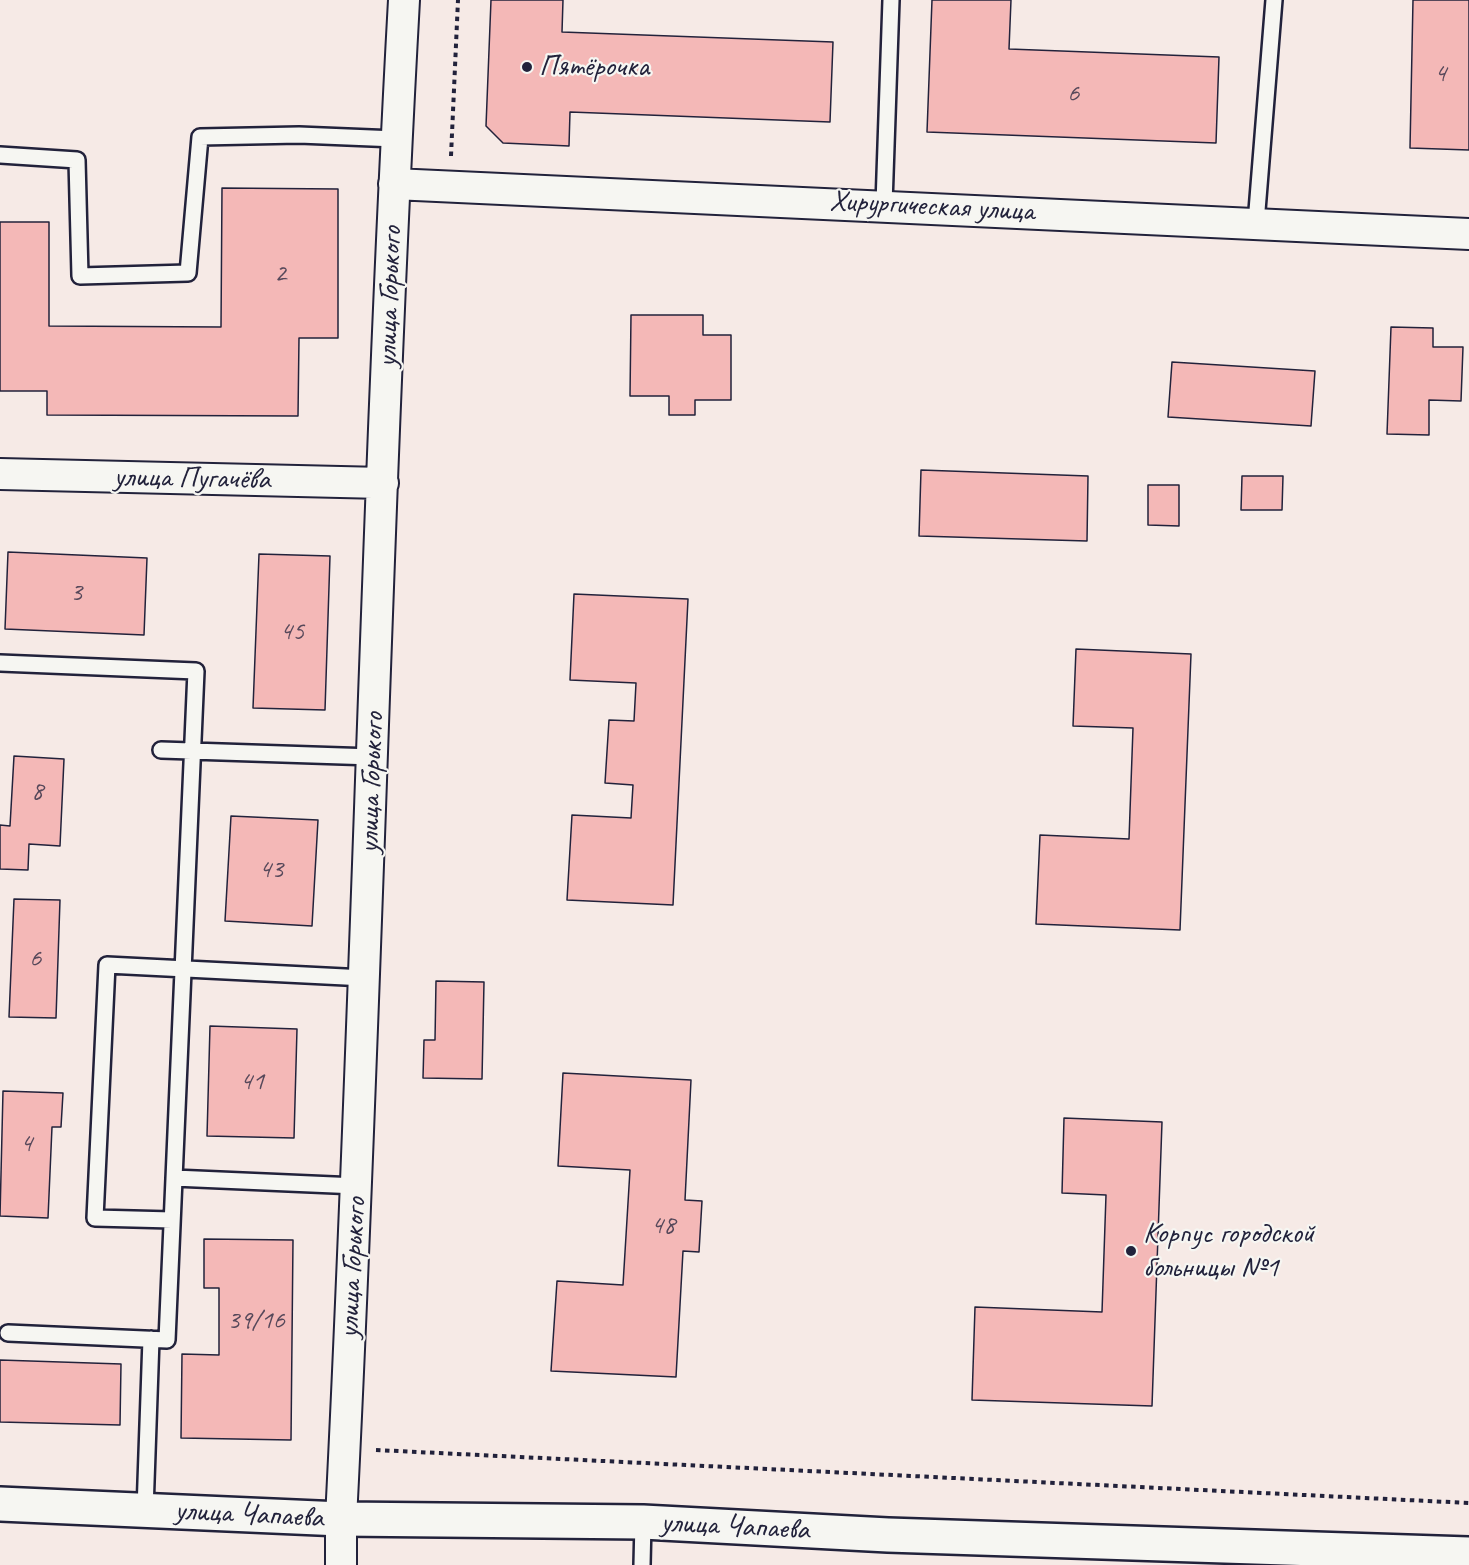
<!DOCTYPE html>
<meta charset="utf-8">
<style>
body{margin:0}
canvas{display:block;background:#f6eae6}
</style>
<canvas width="1469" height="1565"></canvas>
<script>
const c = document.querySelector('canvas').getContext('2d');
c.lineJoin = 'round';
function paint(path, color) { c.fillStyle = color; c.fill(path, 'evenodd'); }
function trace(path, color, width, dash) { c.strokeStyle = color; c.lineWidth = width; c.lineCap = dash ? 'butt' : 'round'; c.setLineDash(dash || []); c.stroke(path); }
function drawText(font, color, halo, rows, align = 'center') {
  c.font = font + ' Caveat,sans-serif'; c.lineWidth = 4.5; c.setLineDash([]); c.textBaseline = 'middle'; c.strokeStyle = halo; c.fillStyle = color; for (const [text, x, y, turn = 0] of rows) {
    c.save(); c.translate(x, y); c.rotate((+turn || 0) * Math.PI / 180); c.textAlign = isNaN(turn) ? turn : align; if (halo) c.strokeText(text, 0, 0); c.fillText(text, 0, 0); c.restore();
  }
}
const building = new Path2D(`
 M 491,0 L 563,0 L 562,32 L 833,42 L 830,122 L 570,112 L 569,146 L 503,143 L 486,126 Z
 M 932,0 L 1011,0 L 1009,49 L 1219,57 L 1216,143 L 927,132 Z
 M 1413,0 L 1469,0 L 1469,150 L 1410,148 Z
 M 222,188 L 338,189 L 338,338 L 299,338 L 298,416 L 47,415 L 47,391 L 0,391 L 0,222 L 49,222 L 49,326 L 221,327 Z
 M 631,315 L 703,315 L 703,335 L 731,335 L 731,400 L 695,400 L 695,415 L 669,415 L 669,396 L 630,396 Z
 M 1391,327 L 1433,328 L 1433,347 L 1463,347 L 1461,401 L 1429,400 L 1429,435 L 1387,434 Z
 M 1172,362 L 1315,371 L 1311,426 L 1168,417 Z
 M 921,470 L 1088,476 L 1087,541 L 919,536 Z
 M 1242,476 L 1283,476 L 1282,510 L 1241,510 Z
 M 1148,485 L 1179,485 L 1179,526 L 1148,525 Z
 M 8,552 L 147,558 L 144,635 L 5,629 Z
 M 259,554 L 330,556 L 325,710 L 253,708 Z
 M 574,594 L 688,599 L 673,905 L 567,900 L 572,815 L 631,818 L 633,785 L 605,783 L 609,720 L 634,721 L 636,683 L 570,680 Z
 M 1076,649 L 1191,654 L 1180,930 L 1036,924 L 1040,835 L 1129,839 L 1133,728 L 1073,726 Z
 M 14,756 L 64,759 L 60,846 L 29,844 L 28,870 L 0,869 L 0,825 L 10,826 Z
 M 231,816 L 318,820 L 312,926 L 225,921 Z
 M 14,899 L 60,900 L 56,1018 L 9,1017 Z
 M 436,981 L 484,982 L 482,1079 L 423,1078 L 424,1040 L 435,1040 Z
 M 210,1026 L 297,1029 L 294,1138 L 207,1136 Z
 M 563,1073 L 691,1080 L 685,1200 L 702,1201 L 699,1252 L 683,1251 L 676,1377 L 551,1371 L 557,1281 L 623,1285 L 630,1170 L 558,1166 Z
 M 3,1091 L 63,1093 L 61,1127 L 52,1127 L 48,1218 L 0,1216 Z
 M 1064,1118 L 1162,1122 L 1152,1406 L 972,1400 L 975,1307 L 1102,1312 L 1106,1195 L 1062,1193 Z
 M 204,1239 L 293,1240 L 291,1440 L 181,1438 L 182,1354 L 219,1355 L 219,1288 L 204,1288 Z
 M 0,1360 L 121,1364 L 120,1425 L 0,1422 Z`);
paint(building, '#f4b8b7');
trace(building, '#22223b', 1.5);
const lane = new Path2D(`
 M 0,155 L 77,160 L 80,276 L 188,273 L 200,137 L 299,135 L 396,139
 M 884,204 L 891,0
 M 1256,223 L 1274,0
 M 0,663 L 196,671 L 167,1340 L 8,1333
 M 161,750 L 373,757
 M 174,1178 L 357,1186
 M 172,1220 L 95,1218 L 107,965 L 365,978
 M 145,1510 L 151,1339
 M 642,1565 L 643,1522`);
const street = new Path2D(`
 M 394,184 L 1469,234
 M 0,474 L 383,483
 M 341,1565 L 341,1519 C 367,1013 376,506 404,0`);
const secondary = new Path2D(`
 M 0,1504 L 341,1519 L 643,1522 L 888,1535 L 1469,1554`);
trace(lane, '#22223b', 20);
trace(street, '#22223b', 34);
trace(secondary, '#22223b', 38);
trace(new Path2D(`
 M 451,156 L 458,0
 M 376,1450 L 1469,1503`), '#22223b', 4, [4.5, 4.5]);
trace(lane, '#f6f6f2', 15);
trace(street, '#f6f6f2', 30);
trace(secondary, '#f6f6f2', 33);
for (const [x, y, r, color] of [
 [527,67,6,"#22223b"],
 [1131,1251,6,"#22223b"]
]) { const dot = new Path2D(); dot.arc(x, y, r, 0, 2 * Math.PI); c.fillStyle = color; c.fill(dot); trace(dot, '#f6f6f2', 2); }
drawText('27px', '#56485a', null, [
 ["4",1440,74],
 ["6",1073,94],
 ["2",280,274],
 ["3",76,593],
 ["45",292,632],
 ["8",37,792],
 ["43",271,870],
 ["6",35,959],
 ["41",252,1082],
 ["4",26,1144],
 ["48",663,1226],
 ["39/16",256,1321]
]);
drawText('30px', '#22223b', '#f6f6f2', [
 ["Пятёрочка",539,67],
 ["Корпус городской",1143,1234],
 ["больницы №1",1143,1268]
], 'left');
drawText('30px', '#22223b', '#f6f6f2', [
 ["Хирургическая улица",932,207,3],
 ["улица Горького",390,297,-88],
 ["улица Пугачёва",192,479,1],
 ["улица Горького",372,783,-88],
 ["улица Горького",353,1268,-87],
 ["улица Чапаева",249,1515,3],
 ["улица Чапаева",735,1527,3]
]);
</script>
